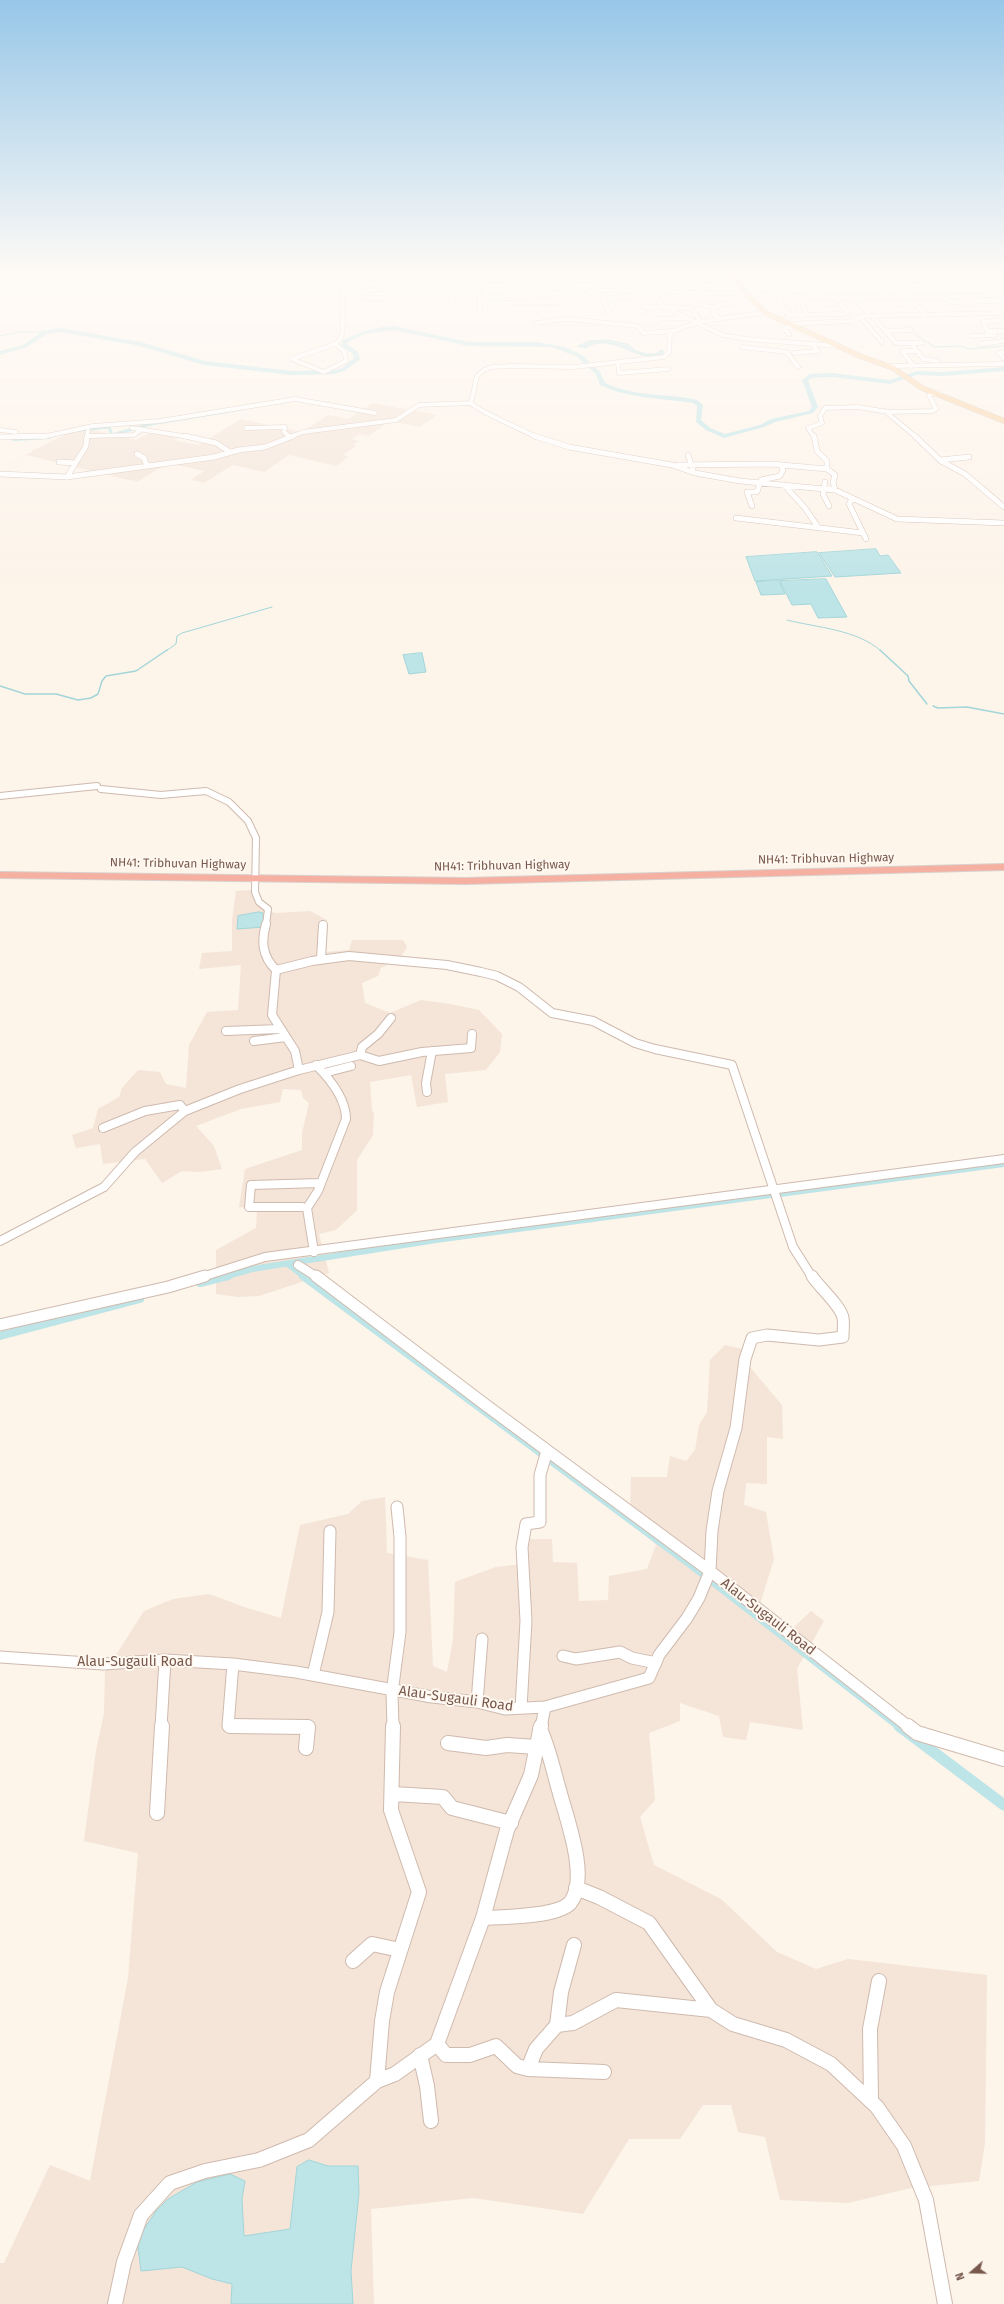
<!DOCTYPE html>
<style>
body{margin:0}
#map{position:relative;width:1004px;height:2304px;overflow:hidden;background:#fdf4ea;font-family:"Fira Sans",sans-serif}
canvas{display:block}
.north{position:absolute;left:952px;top:2252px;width:40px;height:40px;-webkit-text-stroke:3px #fff8f0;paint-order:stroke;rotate:250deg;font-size:11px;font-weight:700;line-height:16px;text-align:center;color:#78584c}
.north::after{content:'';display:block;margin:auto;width:14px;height:18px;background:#78584c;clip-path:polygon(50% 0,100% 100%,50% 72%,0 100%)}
</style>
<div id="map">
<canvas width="1004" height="2304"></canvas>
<div class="north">N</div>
</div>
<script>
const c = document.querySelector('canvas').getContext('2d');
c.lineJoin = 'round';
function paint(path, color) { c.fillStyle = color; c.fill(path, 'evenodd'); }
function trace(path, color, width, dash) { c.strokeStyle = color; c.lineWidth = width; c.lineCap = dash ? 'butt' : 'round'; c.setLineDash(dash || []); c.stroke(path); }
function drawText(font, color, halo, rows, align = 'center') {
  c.font = font + ' "Fira Sans",sans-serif'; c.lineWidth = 4; c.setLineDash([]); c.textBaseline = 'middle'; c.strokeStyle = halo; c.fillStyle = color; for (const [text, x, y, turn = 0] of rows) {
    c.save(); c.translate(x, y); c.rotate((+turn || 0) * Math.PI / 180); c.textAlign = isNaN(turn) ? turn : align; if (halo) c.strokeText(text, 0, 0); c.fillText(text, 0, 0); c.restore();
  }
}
paint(new Path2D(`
 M 373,403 L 415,411 L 418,410 L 416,411 L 437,415 L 420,427 L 390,421 L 369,436 L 360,434 L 352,439 L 359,441 L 353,445 L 356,446 L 343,455 L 354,458 L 348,457 L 336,466 L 289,455 L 264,472 L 233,465 L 204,483 L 191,480 L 204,471 L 168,463 L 137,482 L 26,455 L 2,468 L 36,449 L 81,427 L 136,440 L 155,430 L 181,436 L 174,440 L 198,445 L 241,419 L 302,432 L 328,415 L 348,419 Z
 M 251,890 L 261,907 L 267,911 L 276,913 L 310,911 L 327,920 L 326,952 L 349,950 L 352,940 L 403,940 L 407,947 L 400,958 L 381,968 L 378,976 L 362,983 L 365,1003 L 390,1013 L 421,1000 L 450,1004 L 479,1010 L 502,1034 L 500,1052 L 486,1070 L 445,1074 L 448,1102 L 417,1107 L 411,1075 L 370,1082 L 372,1110 L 374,1113 L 373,1135 L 357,1160 L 357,1210 L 336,1230 L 319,1234 L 329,1273 L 259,1296 L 238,1297 L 216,1294 L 216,1250 L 256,1228 L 257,1209 L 239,1207 L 245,1169 L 302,1150 L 302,1133 L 309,1103 L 303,1098 L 301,1090 L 283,1089 L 280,1102 L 241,1109 L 196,1126 L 214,1146 L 222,1169 L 199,1172 L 182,1171 L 162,1183 L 145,1159 L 103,1164 L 100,1144 L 76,1148 L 72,1135 L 93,1128 L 98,1109 L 119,1097 L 122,1088 L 138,1070 L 160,1072 L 166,1084 L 186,1088 L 189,1045 L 207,1012 L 238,1010 L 241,965 L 199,969 L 202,953 L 232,951 L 232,921 L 236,891 Z
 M 725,1345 L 742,1349 L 743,1359 L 782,1405 L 783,1439 L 767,1437 L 767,1484 L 746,1483 L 744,1505 L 766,1512 L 774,1559 L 760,1604 L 791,1630 L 811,1611 L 824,1621 L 797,1669 L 803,1730 L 750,1722 L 746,1740 L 723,1737 L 719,1716 L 680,1703 L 680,1721 L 649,1733 L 655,1800 L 640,1817 L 654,1865 L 721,1899 L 777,1952 L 816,1969 L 848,1959 L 987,1975 L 985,2143 L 979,2181 L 911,2188 L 848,2203 L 780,2200 L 765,2137 L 738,2132 L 731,2105 L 703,2105 L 680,2139 L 629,2139 L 583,2214 L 473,2198 L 371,2209 L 374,2304 L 0,2304 L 0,2263 L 4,2263 L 50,2165 L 90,2181 L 128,1978 L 138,1853 L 84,1841 L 96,1751 L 104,1713 L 105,1672 L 144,1611 L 173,1599 L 209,1594 L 247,1608 L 281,1618 L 300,1525 L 348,1514 L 362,1501 L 385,1497 L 387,1553 L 428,1560 L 433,1666 L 447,1672 L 453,1640 L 455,1582 L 496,1567 L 524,1564 L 525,1539 L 552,1539 L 553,1562 L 577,1563 L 579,1601 L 608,1600 L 609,1576 L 647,1569 L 656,1545 L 630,1514 L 631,1477 L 667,1477 L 670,1456 L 686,1461 L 695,1450 L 699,1425 L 707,1412 L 710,1360 Z`), '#f4e5d8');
const water = new Path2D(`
 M 607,340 L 627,344 L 636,351 L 646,354 L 656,354 L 662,350 L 664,353 C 638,365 621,337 593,344 C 589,345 589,347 585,348 L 578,346 L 590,341 Z
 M 876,549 L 880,556 L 888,555 L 901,573 L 835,577 L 819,553 Z
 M 817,552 L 832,576 L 755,581 L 746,557 Z
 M 826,579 L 847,617 L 818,618 L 811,604 L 792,605 L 780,581 Z
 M 779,581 L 785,594 L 761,595 L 756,582 Z
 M 422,653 L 426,672 L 409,674 L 403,655 Z
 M 259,912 L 263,913 L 264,927 L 237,929 L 238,916 Z
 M 309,2160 L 328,2166 L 358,2166 L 359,2193 L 351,2271 L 353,2304 L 231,2304 L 232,2284 L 212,2279 L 182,2267 L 141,2271 L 137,2240 L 156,2211 L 168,2199 L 197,2182 L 230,2174 L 245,2181 L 242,2199 L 244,2236 L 290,2229 L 297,2167 Z`);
paint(water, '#bde4e7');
trace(water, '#a3d5d9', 1);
trace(new Path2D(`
 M 915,334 L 934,347 L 961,346 L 968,349 L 1004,346
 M 0,336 L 20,332 L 45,332
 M 787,620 C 818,628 856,629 881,651
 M 166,651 L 176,644 L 177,636 L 182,633 L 272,607`), '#a3d5d9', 1);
trace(new Path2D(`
 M 880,650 L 908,676 L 909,681 L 927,704
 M 0,686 L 25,694 L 56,694 L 78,700 L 91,698 L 98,694 L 102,681 L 106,676 L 136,671 L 167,650
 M 933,706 L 938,708 L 967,707 L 1004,714`), '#a3d5d9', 1.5);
trace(new Path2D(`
 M 81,430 L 109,427 L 112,435 L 151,424 L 242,409`), '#bde4e7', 3);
trace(new Path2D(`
 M 14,439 L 49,437`), '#bde4e7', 4);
trace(new Path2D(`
 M 780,1194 L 1004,1164
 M 288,1264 L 305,1277
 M 224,1277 L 252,1269 L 436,1240 L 771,1195`), '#bde4e7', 6);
trace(new Path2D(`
 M 303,1276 L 694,1567 L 900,1727
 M 200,1283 L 228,1276
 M 0,1336 L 140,1299`), '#bde4e7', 8);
trace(new Path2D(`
 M 899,1726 L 1004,1805`), '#bde4e7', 11);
paint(new Path2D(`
 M 394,326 L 469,342 L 537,342 L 565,347 L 582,355 L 600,372 L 605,383 C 635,397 666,393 697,400 L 703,405 L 701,420 L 710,428 L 725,434 L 760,425 L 771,419 L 809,411 L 812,407 L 802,380 L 810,374 L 832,373 L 890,380 L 917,371 L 943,372 L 1004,367 L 1004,371 L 943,376 L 917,375 L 890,384 L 832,377 L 812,378 L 808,380 L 818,407 L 813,413 L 775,422 L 764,427 L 724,438 L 706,430 L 696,422 L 697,406 L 693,403 C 661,398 630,399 600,385 L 596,374 L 576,356 L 551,347 L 469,346 L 394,330 L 365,334 L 348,342 L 347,344 L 358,352 L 360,359 L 346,370 L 334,374 L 291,375 L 204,365 L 140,346 L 60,332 L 47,334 L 27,347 L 0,355 L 0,351 L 23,345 L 43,331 L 60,328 L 141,342 L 205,361 L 291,371 L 334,370 L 342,368 L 354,358 L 353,354 L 341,345 L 343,340 C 360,332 375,327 394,326 Z`), '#bde4e7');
const minorFar5 = new Path2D(`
 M 223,270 L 587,290 L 747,294
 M 503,270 L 504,286
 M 602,270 L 610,273 L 621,290
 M 763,270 L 773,287
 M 802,270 L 824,297
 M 854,270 L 863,280
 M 970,270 L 1004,304
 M 803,271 L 820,270
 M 971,271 L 1004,270
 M 438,272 L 439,282
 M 936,272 L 971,271
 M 517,273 L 517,286
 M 731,273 L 752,273 L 751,270
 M 534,274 L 605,272
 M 647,276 L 667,273 L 667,270
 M 596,277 L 601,283 L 598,286 L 600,290
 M 394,280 L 394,291
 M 450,283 L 450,292 L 453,299 L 451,302
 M 739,283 L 837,281 L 824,270
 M 479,284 L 480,310
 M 620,285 L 634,284 L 632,280 L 653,279 L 667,292
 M 904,285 L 953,284
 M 688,288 L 737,281
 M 588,291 L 597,296 L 603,312
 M 654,292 L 663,306 L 722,335 L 747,339 L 838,346
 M 342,293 L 381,289
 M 747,294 L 855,298 L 1004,295
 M 358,295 L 364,298 L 386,298
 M 532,295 L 548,294 L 545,288
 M 779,295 L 782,308 L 789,315 L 787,320
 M 788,295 L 795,314
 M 800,296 L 806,314
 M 942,296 L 950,302 L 961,302
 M 493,297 L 511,295 L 510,286
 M 835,297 L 849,314
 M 887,297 L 871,275 L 879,273 L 889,275 L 894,282 L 901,282 L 913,296
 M 855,298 L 870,316
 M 975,301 L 999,301
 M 489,303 L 562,302
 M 894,304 L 914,303 L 925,314
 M 698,305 L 714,307
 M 668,307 L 692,308 L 699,320
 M 615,311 L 609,298 L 632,297
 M 642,311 L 643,307 L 665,307
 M 789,315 L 844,314
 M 872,316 L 896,343 L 922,343
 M 860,317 L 882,342
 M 718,318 L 713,313 L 714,307 L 740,300 L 739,294
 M 1000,320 L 983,322 L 987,331 L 1004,331
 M 536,323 L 567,319 L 638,326 L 643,333 L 673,331
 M 656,323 L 655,319 L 686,318
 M 787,324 L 850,321 L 864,316 L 1004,313
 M 885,331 L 911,330
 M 789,334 L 784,328 L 793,327
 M 971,336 L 995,335
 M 911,343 L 923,359 L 937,361
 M 335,344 L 344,351 L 346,361 L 324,372 L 292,359 Z
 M 335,344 L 341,338 L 343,328 L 342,287 L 345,285 L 346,279 L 343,277
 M 980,344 L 1004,341
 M 742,347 L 787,352 L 798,367
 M 1004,352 L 999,353 L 1004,358
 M 794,353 L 818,351 L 812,345
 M 618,363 L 619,373 L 668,369
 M 889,366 L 1004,364
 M 911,367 L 912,364 L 902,351 L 917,351
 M 885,411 L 916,437
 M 132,428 L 189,437
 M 246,428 L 285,427 L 284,432 L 289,436
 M 0,430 L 16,432
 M 88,436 L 134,435 L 142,429
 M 42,437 L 93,426 L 160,421 L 295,399 L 375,413
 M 87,437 L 88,431
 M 290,437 L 303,432 L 396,420 L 419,405 L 471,403
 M 536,437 C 524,430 477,411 471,403 L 477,376 L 484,370 L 492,367 L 511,366 L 574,367 L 664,357 L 669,352 L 670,333 C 700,318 733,317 766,313
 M 814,437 L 808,428 L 822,423 L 820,416 L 825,408 L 858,407 L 888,412 L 932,411 L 936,409 L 929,395 L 939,393`);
const minorFar4 = new Path2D(`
 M 185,436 L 216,443 L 230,452
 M 534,436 L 569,447 L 672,465 L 695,473 L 740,481 L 835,490 L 897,519 L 1004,523
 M 814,436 L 817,451 L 827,461 L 827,469 L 835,475 L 833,482 L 835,490
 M 915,436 L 941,461 L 965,474 L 1004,507
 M 0,437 L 47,436
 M 137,454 L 144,458 L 147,466
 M 688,455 L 693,469
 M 940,460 L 969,457
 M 59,462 L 75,463
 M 677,465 L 771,464 L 827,469
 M 0,474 L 67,477 L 214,457 L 239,450 L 265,447 L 293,436
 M 67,477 L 86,446 L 87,436
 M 825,482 L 823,494 L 829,506
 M 784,485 L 805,508 L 818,527
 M 852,499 L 849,504 L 866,539
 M 752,506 L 747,492 L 757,492 L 761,480 L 780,476 L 783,470 L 781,465
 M 736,518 L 863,533`);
const minorFar3 = new Path2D(`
 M 101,789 L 161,795 L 206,791 L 229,802 L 248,821 L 256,838 L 255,892 L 259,902 L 268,909 L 266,925
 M 0,796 L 97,786`);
const minorFar2 = new Path2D(`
 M 266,924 C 261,942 262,956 276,970
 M 321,959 L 323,925
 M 276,970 L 312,961 L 349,956 L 447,965 L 481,972 L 497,976 L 519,987 L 552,1013 L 593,1021 L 635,1043 L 655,1049 L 732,1065 L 793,1247 L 812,1277
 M 276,970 L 272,1015 L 295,1051 L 299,1070
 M 226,1031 L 279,1029
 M 254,1041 L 286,1037
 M 360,1055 L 379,1061 L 422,1052 L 471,1048 L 472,1034
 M 324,1073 L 351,1066
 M 427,1092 L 426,1083 L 432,1051
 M 103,1128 L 145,1111 L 180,1105 L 185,1111
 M 302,1207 L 249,1207 L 251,1185 L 320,1183
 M 0,1241 L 104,1187 L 135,1152 L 185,1111 L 240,1089 L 299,1070 L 360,1055 L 362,1047 L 378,1034 L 391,1018
 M 314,1252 L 307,1208 L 318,1191 L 346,1119 C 346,1099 330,1079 316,1065
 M 298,1265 L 317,1277
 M 202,1277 L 265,1257 L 1004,1159`);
const minorFar1 = new Path2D(`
 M 316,1276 L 483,1403 L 710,1571
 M 0,1325 L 168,1287 L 205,1276
 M 710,1571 L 712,1531 L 718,1491 L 736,1428 L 745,1359 L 752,1338 L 767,1335 L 819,1340 L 843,1337 C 843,1331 844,1324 843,1318 C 841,1306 819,1287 812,1276
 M 563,1656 L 576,1659 L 620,1652 L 632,1658 L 656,1663
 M 0,1657 L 103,1664 L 165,1660 L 233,1664 L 296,1672 L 432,1697 L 477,1702 L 505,1709 L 545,1707 L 649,1678 L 659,1655 L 687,1618 L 699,1598 L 710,1571 L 909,1727
 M 233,1664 L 228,1726 L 308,1727
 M 313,1675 L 328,1612 L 330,1531
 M 477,1702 L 482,1639
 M 521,1708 L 526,1621 L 522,1547 L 526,1524 L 540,1522 L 540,1475 L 547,1451
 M 161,1727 L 165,1660
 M 393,1727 L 392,1693 L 400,1632 L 400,1537 L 397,1507
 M 541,1727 L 545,1707`);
const minor = new Path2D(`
 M 230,1726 L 308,1727 L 306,1748
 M 908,1726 L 917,1733 L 1004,1759
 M 448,1743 L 486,1748 L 507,1745 L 537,1747
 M 393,1794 L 443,1797 L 452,1808 L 511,1823
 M 157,1813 L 162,1726
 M 576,1888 L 599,1897 L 649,1923 L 711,2010 L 733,2024 L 786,2040 L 831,2064 L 877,2107 L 904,2146 L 926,2200 L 945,2304
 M 483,1918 C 502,1917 557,1917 570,1903 C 590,1879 566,1817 559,1790 C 553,1769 549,1749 540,1729
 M 353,1961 L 372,1944 L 400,1950
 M 557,2025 L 561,1992 L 574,1945
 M 437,2044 L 446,2055 L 470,2055 L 496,2046 L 517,2066 L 528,2069 L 536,2049 L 557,2025 L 573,2023 L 616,2000 L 711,2010
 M 420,2055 L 427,2086 L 431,2121
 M 528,2069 L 604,2072
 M 377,2081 L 382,2021 L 387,1992 L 419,1892 L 391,1810 L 393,1726
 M 871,2101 L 870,2029 L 879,1981
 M 115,2304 L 124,2262 L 141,2215 L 170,2183 L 205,2171 L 259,2160 L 309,2140 L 377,2081 L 395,2074 L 437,2044 L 483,1918 L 507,1830 L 531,1775 L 541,1726`);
const major = new Path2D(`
 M 728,270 L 747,294 L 766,313 L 860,356 L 893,368 L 922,388 L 1004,421`);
const highway = new Path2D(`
 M 1004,864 L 1004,870 L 466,884 L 0,878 L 0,872 L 466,878 Z`);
trace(minorFar5, '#cfbaae', 5);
trace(minorFar4, '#cfbaae', 6);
trace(minorFar3, '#cfbaae', 8);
trace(minorFar2, '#cfbaae', 10);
trace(minorFar1, '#cfbaae', 13);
trace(minor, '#cfbaae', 16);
trace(major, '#d9d0cd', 6);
trace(highway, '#d9d0cd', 2);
trace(minorFar5, '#fff', 4);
trace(minorFar4, '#fff', 5);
trace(minorFar3, '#fff', 6);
trace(minorFar2, '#fff', 8);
trace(minorFar1, '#fff', 11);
trace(minor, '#fff', 14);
trace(major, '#fad2a3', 5);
paint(highway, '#f6b0a1');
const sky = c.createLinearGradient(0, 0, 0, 592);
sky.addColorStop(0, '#97c7e8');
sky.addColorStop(0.46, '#fefaf6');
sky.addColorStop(1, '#fefaf600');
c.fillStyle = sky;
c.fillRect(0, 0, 1004, 592);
drawText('12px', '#78584c', '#fff8f0', [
 ["NH41: Tribhuvan Highway",826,859,-1],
 ["NH41: Tribhuvan Highway",178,864,1],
 ["NH41: Tribhuvan Highway",502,866,-1]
]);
drawText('14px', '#78584c', '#fff8f0', [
 ["Alau-Sugauli Road",768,1617,38],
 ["Alau-Sugauli Road",135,1662],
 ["Alau-Sugauli Road",456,1699,8]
]);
</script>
